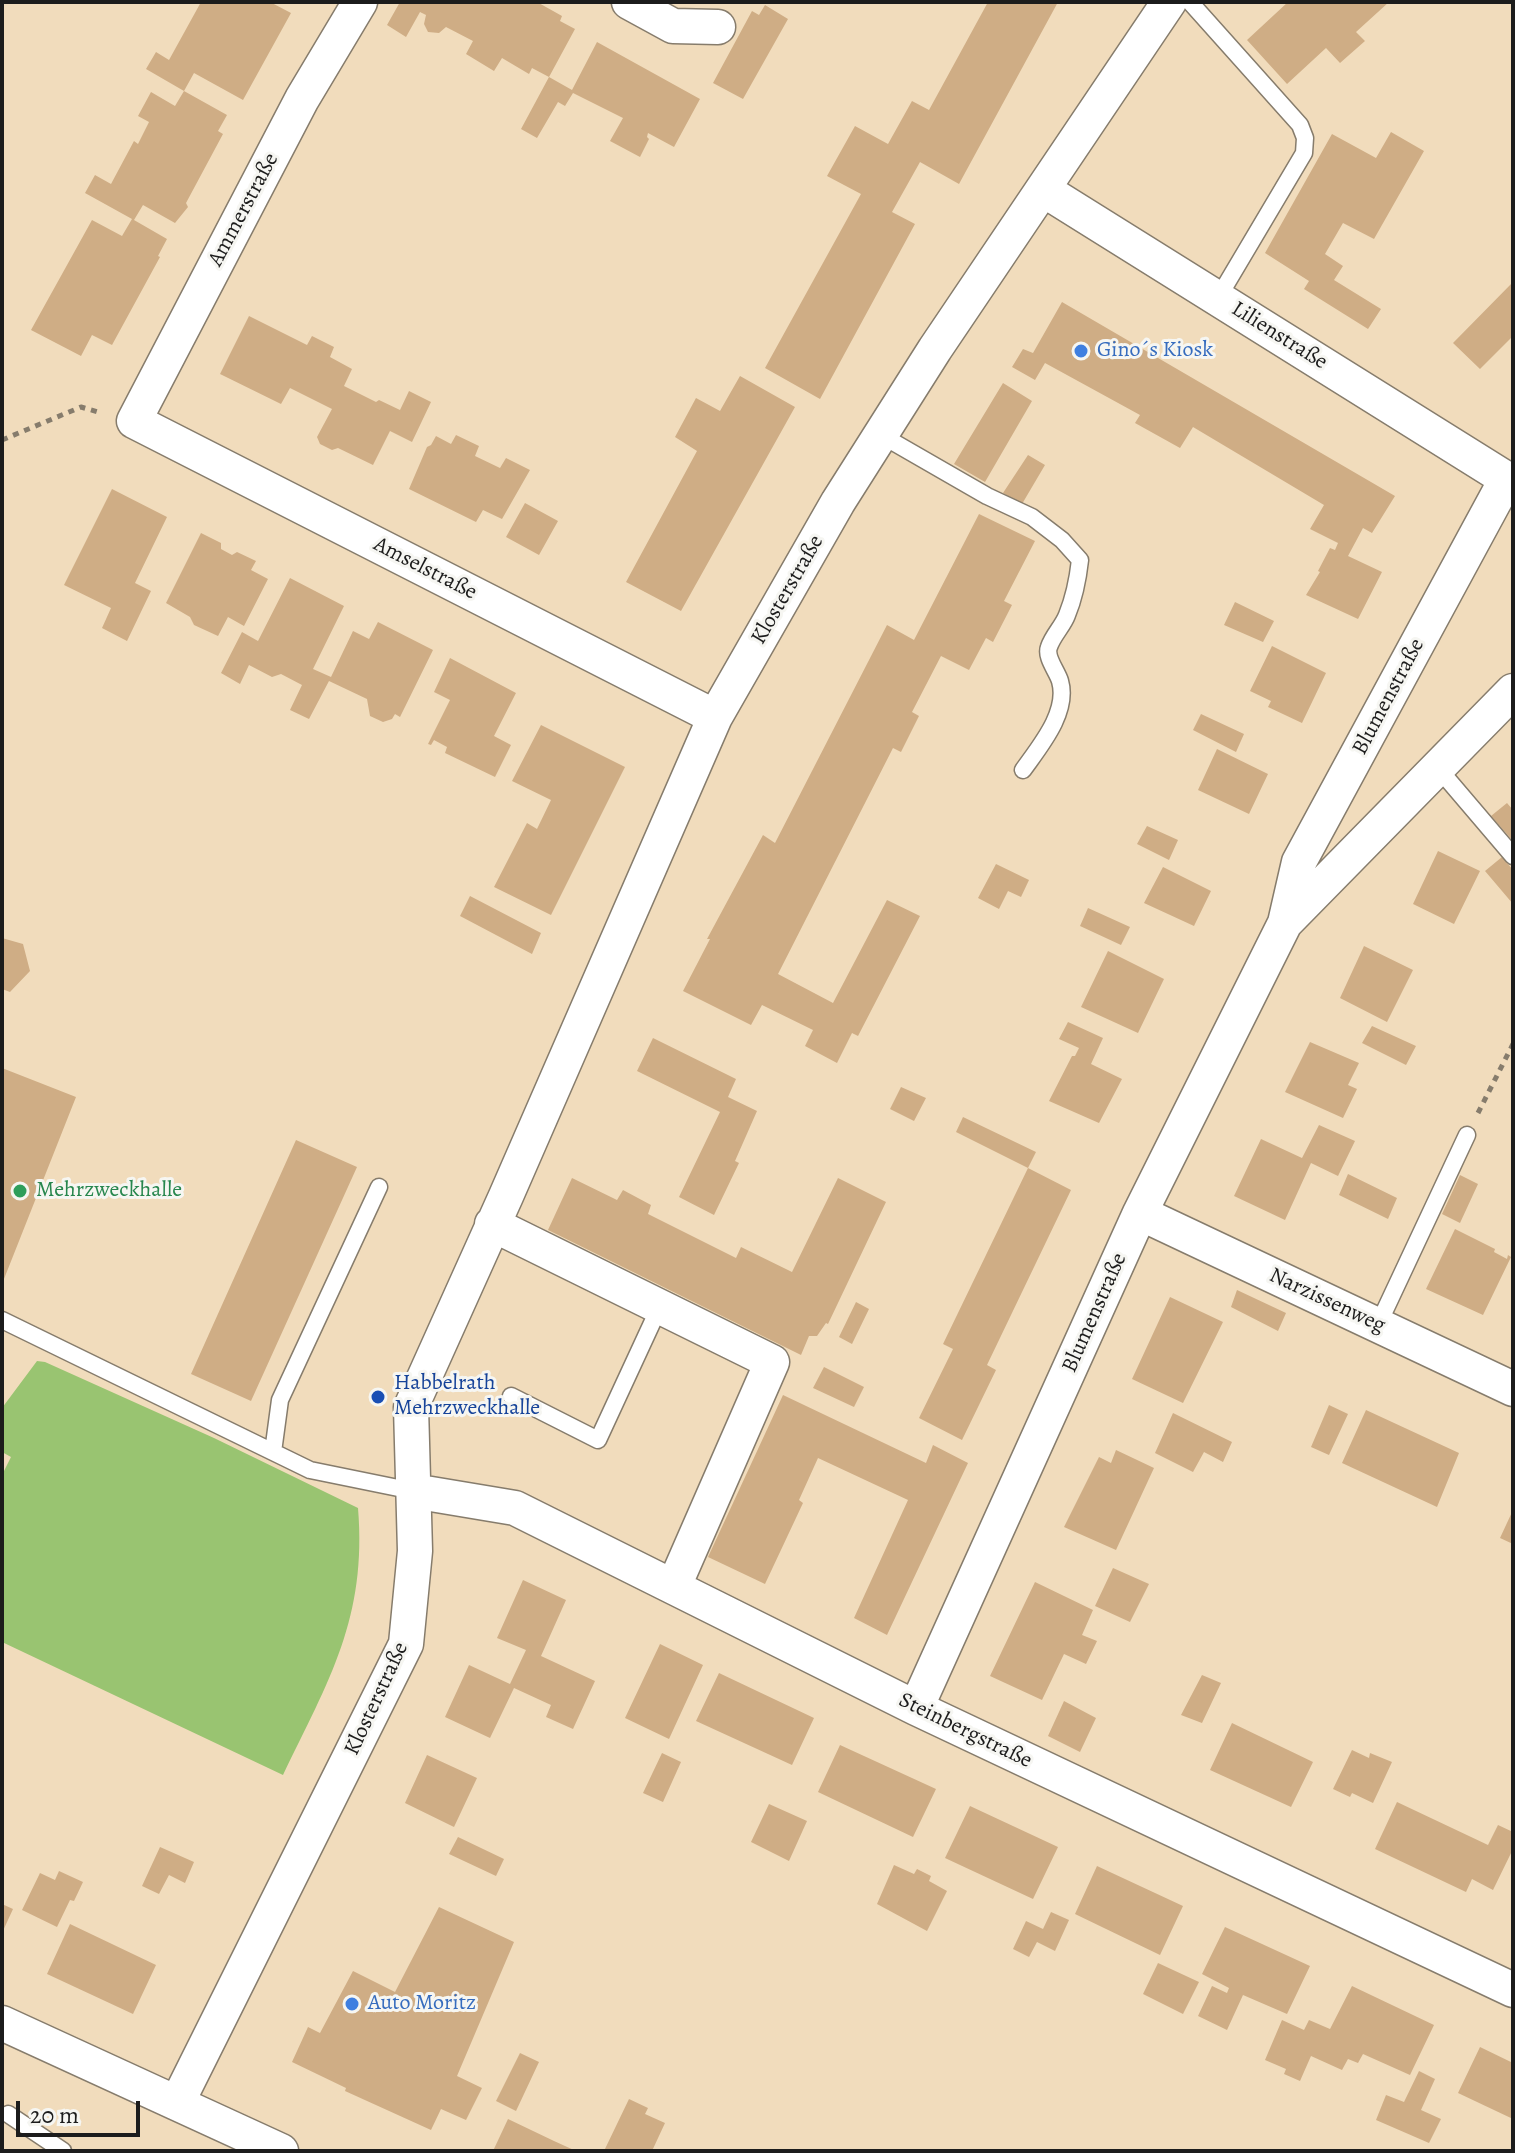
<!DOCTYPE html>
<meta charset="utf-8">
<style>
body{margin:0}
#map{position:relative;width:1515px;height:2153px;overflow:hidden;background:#f1dcbc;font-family:Alegreya,serif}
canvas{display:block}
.frame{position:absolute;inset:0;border:4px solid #1c1c1c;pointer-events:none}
.scale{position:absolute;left:16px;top:2101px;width:124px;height:36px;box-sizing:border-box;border:4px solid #1c1c1c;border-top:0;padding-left:10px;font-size:24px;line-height:28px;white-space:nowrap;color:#1c1c1c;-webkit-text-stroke:6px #f6f6f2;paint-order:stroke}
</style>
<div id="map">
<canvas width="1515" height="2153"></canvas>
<div class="frame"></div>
<div class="scale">20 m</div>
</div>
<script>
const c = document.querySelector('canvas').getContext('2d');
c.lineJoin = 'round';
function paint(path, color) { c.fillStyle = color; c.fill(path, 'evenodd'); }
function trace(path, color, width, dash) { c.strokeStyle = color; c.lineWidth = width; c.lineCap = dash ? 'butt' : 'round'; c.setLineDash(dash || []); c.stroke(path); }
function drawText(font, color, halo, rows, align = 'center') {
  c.font = font + ' Alegreya,serif'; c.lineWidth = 6; c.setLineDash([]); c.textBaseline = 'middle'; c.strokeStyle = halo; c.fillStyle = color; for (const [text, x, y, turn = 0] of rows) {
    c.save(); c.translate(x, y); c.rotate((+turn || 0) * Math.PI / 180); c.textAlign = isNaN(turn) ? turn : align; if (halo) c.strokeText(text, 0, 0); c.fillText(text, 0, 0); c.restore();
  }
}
paint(new Path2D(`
 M 37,1361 L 45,1362 L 214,1438 L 358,1508 C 367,1618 329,1680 283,1775 L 2,1642 L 2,1475 L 11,1457 L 2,1452 L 2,1408 Z`), '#99c471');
paint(new Path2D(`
 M 201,2 L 270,2 L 291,13 L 243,100 L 194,73 L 184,91 L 146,69 L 156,52 L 169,60 Z
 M 400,2 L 537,2 L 562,16 L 560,21 L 575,29 L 549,77 L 532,68 L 529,74 L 502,58 L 494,71 L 466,54 L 473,41 L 446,27 L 439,33 L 428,32 L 424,24 L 426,15 L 420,12 L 406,37 L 387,25 Z
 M 988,2 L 1058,2 L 959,184 L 920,162 L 892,212 L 915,224 L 820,399 L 765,368 L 861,194 L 827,176 L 855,126 L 888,144 L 912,101 L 929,110 Z
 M 1288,2 L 1389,2 L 1356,32 L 1365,41 L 1340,63 L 1326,48 L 1287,84 L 1247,40 Z
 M 765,5 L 788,19 L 743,99 L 713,83 L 752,11 L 759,15 Z
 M 597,42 L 700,99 L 674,147 L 648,133 L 647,137 L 649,139 L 640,157 L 610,141 L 623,118 L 573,93 L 565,106 L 558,102 L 537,138 L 521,129 L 549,77 L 572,90 Z
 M 184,91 L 227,115 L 218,131 L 223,134 L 186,203 L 188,207 L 175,223 L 143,205 L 134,220 L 167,239 L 158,256 L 160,257 L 112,345 L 92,335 L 81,356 L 31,330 L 92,220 L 122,236 L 132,219 L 85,193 L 95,175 L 111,184 L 134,141 L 138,144 L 149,122 L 138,116 L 151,92 L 175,106 Z
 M 1391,132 L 1424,151 L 1374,239 L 1343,223 L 1325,254 L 1343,266 L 1334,280 L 1381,309 L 1368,329 L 1304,289 L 1309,281 L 1265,253 L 1332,134 L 1376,158 Z
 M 1513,282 L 1513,336 L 1480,369 L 1453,343 Z
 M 1062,302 L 1395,496 L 1372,533 L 1363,528 L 1348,556 L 1382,572 L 1358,619 L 1306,595 L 1320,572 L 1318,571 L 1330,548 L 1335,550 L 1338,543 L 1310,529 L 1324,505 L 1193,427 L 1180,448 L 1135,423 L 1140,415 L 1045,363 L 1035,380 L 1012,367 L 1023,349 L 1033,353 Z
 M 249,316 L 307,345 L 312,336 L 334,347 L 330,357 L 352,369 L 344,386 L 376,402 L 379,400 L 400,410 L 409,391 L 431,402 L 412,442 L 390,431 L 373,465 L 338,448 L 332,450 L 320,444 L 317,437 L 332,409 L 290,388 L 281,404 L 220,374 Z
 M 740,376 L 795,407 L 681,611 L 626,582 L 697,451 L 675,437 L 696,398 L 720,411 Z
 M 1003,383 L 1032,401 L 985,482 L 954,464 Z
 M 456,435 L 479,446 L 475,456 L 500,468 L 506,458 L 530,470 L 502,519 L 483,510 L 476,522 L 409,489 L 427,447 L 431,445 L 436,436 L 451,444 Z
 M 1028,455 L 1045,465 L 1022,504 L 1003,493 Z
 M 112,489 L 167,517 L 135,583 L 151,591 L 127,641 L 102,628 L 111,608 L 64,585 Z
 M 525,503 L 558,521 L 539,555 L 506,537 Z
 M 979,514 L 1035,541 L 1004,601 L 1012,605 L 993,642 L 986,638 L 969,670 L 941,656 L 912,712 L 919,716 L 901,752 L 893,748 L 778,974 L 833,1003 L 887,900 L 920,916 L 858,1036 L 852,1033 L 837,1063 L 805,1046 L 813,1030 L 762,1005 L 751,1025 L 683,991 L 710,939 L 707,939 L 763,835 L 775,843 L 887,625 L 914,640 Z
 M 201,533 L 221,543 L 221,549 L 232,555 L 237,552 L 256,561 L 251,570 L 268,579 L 244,626 L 228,617 L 218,636 L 194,625 L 190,617 L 166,603 Z
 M 290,578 L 344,606 L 313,669 L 331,677 L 353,631 L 369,639 L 378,622 L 433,650 L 400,717 L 395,714 L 392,719 L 383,722 L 370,716 L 367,699 L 329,681 L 309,719 L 290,710 L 302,685 L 281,674 L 272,677 L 249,665 L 240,684 L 221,673 L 242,632 L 258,641 Z
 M 1235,602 L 1274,621 L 1263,642 L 1224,625 Z
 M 1272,646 L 1326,673 L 1302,723 L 1268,707 L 1271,701 L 1250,691 Z
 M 450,658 L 516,693 L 494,736 L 511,745 L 495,777 L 445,753 L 447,747 L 434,740 L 431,745 L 428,744 L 450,700 L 434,692 Z
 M 1201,714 L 1244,734 L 1236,752 L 1193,730 Z
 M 541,725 L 625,767 L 551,915 L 494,887 L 527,823 L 537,829 L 551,800 L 512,781 Z
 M 1217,749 L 1268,774 L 1249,814 L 1198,790 Z
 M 1507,803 L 1513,810 L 1513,841 L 1491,816 Z
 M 1147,826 L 1178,840 L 1169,860 L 1137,844 Z
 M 1438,851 L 1480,871 L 1454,924 L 1413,904 Z
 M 1502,857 L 1513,870 L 1513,904 L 1485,871 Z
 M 996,864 L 1029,880 L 1021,897 L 1008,891 L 999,909 L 978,898 Z
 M 1163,867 L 1211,891 L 1194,926 L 1144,903 Z
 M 470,896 L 541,933 L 532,954 L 460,916 Z
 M 1088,908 L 1130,927 L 1121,945 L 1080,926 Z
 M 2,938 L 23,944 L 30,971 L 10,992 L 2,989 Z
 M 1364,946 L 1413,970 L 1387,1022 L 1340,998 Z
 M 1108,951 L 1164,979 L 1138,1033 L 1081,1007 Z
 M 1068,1022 L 1103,1038 L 1091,1064 L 1122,1079 L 1099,1123 L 1049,1101 L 1072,1056 L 1075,1056 L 1079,1048 L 1059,1039 Z
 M 1372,1026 L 1416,1046 L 1406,1065 L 1362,1043 Z
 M 653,1038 L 736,1079 L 728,1097 L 757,1111 L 735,1161 L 739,1163 L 714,1215 L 679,1197 L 720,1112 L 637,1071 Z
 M 1310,1042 L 1359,1063 L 1348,1085 L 1357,1089 L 1343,1118 L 1285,1092 Z
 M 2,1068 L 76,1097 L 2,1284 Z
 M 901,1087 L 926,1098 L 914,1121 L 890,1109 Z
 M 963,1117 L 1036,1152 L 1028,1168 L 956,1132 Z
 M 1319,1125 L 1355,1141 L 1338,1176 L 1311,1163 L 1285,1220 L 1234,1196 L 1261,1139 L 1302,1158 Z
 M 296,1140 L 357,1167 L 251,1401 L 191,1374 Z
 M 1028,1168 L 1071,1190 L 987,1365 L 996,1370 L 962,1440 L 919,1418 L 953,1349 L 943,1344 Z
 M 1348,1174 L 1397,1198 L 1388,1219 L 1339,1195 Z
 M 1460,1175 L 1478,1184 L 1460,1223 L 1442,1214 Z
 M 572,1178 L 617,1200 L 623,1190 L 651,1205 L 648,1214 L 736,1258 L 741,1247 L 792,1272 L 838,1178 L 886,1202 L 828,1324 L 826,1323 L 817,1336 L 809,1336 L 801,1355 L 548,1230 Z
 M 1455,1229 L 1495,1249 L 1494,1252 L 1507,1259 L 1508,1255 L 1511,1257 L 1483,1315 L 1426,1289 Z
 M 1237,1290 L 1286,1313 L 1278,1331 L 1231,1307 Z
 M 1170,1297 L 1223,1322 L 1183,1403 L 1132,1379 Z
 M 856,1302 L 869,1309 L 852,1344 L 839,1337 Z
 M 824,1367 L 864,1387 L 854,1407 L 813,1388 Z
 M 783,1395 L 926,1463 L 933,1445 L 968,1463 L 887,1635 L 854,1618 L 908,1500 L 818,1458 L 799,1500 L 803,1503 L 765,1584 L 708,1557 Z
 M 1329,1405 L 1348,1414 L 1329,1455 L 1311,1447 Z
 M 1366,1410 L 1459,1453 L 1437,1507 L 1342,1463 Z
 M 1173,1413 L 1232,1442 L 1223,1462 L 1204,1452 L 1193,1472 L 1155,1453 Z
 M 1116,1450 L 1154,1468 L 1116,1550 L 1064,1527 L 1099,1457 L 1111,1463 Z
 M 1513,1510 L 1513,1544 L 1500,1538 Z
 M 1113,1568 L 1149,1584 L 1130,1622 L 1095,1606 Z
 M 523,1580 L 566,1600 L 541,1656 L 595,1681 L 573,1729 L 546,1717 L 551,1705 L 514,1688 L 490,1738 L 445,1717 L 469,1665 L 510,1684 L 526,1650 L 497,1638 Z
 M 1035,1582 L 1093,1610 L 1082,1635 L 1097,1641 L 1086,1664 L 1064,1654 L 1042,1700 L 990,1676 Z
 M 660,1644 L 703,1665 L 669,1739 L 625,1718 Z
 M 719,1673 L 814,1718 L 792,1765 L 696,1721 Z
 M 1202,1675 L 1221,1683 L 1202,1723 L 1181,1715 Z
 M 1064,1701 L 1096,1718 L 1080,1752 L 1048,1736 Z
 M 1232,1723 L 1313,1762 L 1291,1807 L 1210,1770 Z
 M 840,1745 L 936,1789 L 913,1837 L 818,1792 Z
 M 1352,1750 L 1369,1758 L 1370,1753 L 1392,1762 L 1373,1803 L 1352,1793 L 1350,1797 L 1333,1789 Z
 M 662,1753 L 681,1762 L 663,1802 L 643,1793 Z
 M 427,1755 L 477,1778 L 454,1827 L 405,1803 Z
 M 1397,1802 L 1488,1845 L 1498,1825 L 1513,1832 L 1513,1849 L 1493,1890 L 1472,1879 L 1466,1892 L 1375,1849 Z
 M 769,1804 L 807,1821 L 789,1861 L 751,1842 Z
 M 970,1806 L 1058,1847 L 1033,1899 L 945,1858 Z
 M 458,1837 L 504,1859 L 496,1876 L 449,1854 Z
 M 160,1847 L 194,1862 L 185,1883 L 169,1875 L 159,1894 L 142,1886 Z
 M 894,1865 L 914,1874 L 917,1869 L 931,1876 L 929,1881 L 947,1891 L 927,1931 L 877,1904 Z
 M 1097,1866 L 1183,1906 L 1160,1955 L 1075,1914 Z
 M 59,1871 L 83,1882 L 74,1901 L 70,1900 L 57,1927 L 22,1910 L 40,1873 L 55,1880 Z
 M 2,1904 L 13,1909 L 2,1933 Z
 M 439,1907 L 514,1942 L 457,2076 L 482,2088 L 466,2120 L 441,2109 L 431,2130 L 345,2091 L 346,2088 L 292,2062 L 308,2027 L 320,2033 L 353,1971 L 395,1992 Z
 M 1051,1912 L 1069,1920 L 1055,1951 L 1037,1942 L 1029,1957 L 1013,1949 L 1026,1921 L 1043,1929 Z
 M 70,1924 L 156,1965 L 133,2014 L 47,1974 Z
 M 1225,1927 L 1310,1966 L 1287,2014 L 1243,1995 L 1227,2030 L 1198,2016 L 1212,1986 L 1227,1993 L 1229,1988 L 1202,1974 Z
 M 1158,1963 L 1199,1982 L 1183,2014 L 1143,1994 Z
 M 1352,1986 L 1434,2025 L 1410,2075 L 1363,2054 L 1358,2063 L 1348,2059 L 1342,2070 L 1311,2056 L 1300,2081 L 1284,2074 L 1286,2069 L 1265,2060 L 1282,2020 L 1304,2030 L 1309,2020 L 1330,2029 Z
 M 1480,2047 L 1513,2063 L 1513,2119 L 1458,2093 Z
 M 520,2053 L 539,2062 L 516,2111 L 496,2101 Z
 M 1419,2071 L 1435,2079 L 1421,2110 L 1441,2119 L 1429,2143 L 1376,2120 L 1386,2095 L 1404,2102 Z
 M 629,2099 L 648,2108 L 645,2114 L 665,2123 L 652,2151 L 604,2151 Z
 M 508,2119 L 554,2141 L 576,2151 L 493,2151 Z`), '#cfad85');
const lane = new Path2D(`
 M 1190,2 L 1300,125 L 1305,138 L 1304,153 L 1218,298
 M 881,435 L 987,496 L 1032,517 L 1062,540 L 1080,560 C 1078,578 1074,598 1067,615 C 1063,626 1053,635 1049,647 C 1045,657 1057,671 1060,681 C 1069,712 1040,746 1023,770
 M 1438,768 L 1513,856
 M 2,1320 L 310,1470 L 413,1491
 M 1378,1325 L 1467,1135
 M 511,1396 L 598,1440 L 659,1308
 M 273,1452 L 280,1400 L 379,1187
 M 8,2114 L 63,2151`);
const street = new Path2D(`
 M 360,2 L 302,99 L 134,421 L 715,717
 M 629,2 L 673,26 L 718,27
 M 1044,190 L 1513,483
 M 1286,922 L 1513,691
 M 1140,1213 L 1513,1389
 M 492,1224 L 772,1362 L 674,1586
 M 413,1491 L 515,1508 L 916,1708 L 1513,1990
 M 916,1708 L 1140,1213 L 1285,923 L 1299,862 L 1507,478
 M 2,2023 L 281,2151
 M 177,2103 L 406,1644 L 415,1551 L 411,1407 L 506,1196 L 715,717 L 838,502 L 935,349 L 1169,2`);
trace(lane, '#867c6c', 19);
trace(street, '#867c6c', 37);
trace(new Path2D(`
 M 2,440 L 81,407 L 98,412
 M 1478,1113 L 1513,1044`), '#867c6c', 5, [6, 6]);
trace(lane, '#fff', 16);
trace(street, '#fff', 34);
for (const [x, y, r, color] of [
 [1081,351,8,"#3f7fe0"],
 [20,1191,8,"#2e9e5b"],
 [378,1397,8,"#1a4fb4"],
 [352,2004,8,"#3f7fe0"]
]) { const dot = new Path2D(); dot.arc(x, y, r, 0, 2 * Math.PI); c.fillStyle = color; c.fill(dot); trace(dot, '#f6f6f2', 3); }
drawText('22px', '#1c1c1c', '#f6f6f2', [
 ["Ammerstraße",244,210,-62],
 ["Lilienstraße",1279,336,32],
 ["Amselstraße",425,569,27],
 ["Klosterstraße",788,590,-60],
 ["Blumenstraße",1389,697,-62],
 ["Narzissenweg",1327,1301,25],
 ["Blumenstraße",1095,1313,-66],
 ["Klosterstraße",377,1699,-65],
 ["Steinbergstraße",965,1731,26]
]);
drawText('22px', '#366cbe', '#f6f6f2', [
 ["Gino´s Kiosk",1097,351],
 ["Auto Moritz",368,2004]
], 'left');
drawText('22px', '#27864d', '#f6f6f2', [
 ["Mehrzweckhalle",36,1191]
], 'left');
drawText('22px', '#164399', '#f6f6f2', [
 ["Habbelrath",394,1384],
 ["Mehrzweckhalle",394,1409]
], 'left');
</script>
